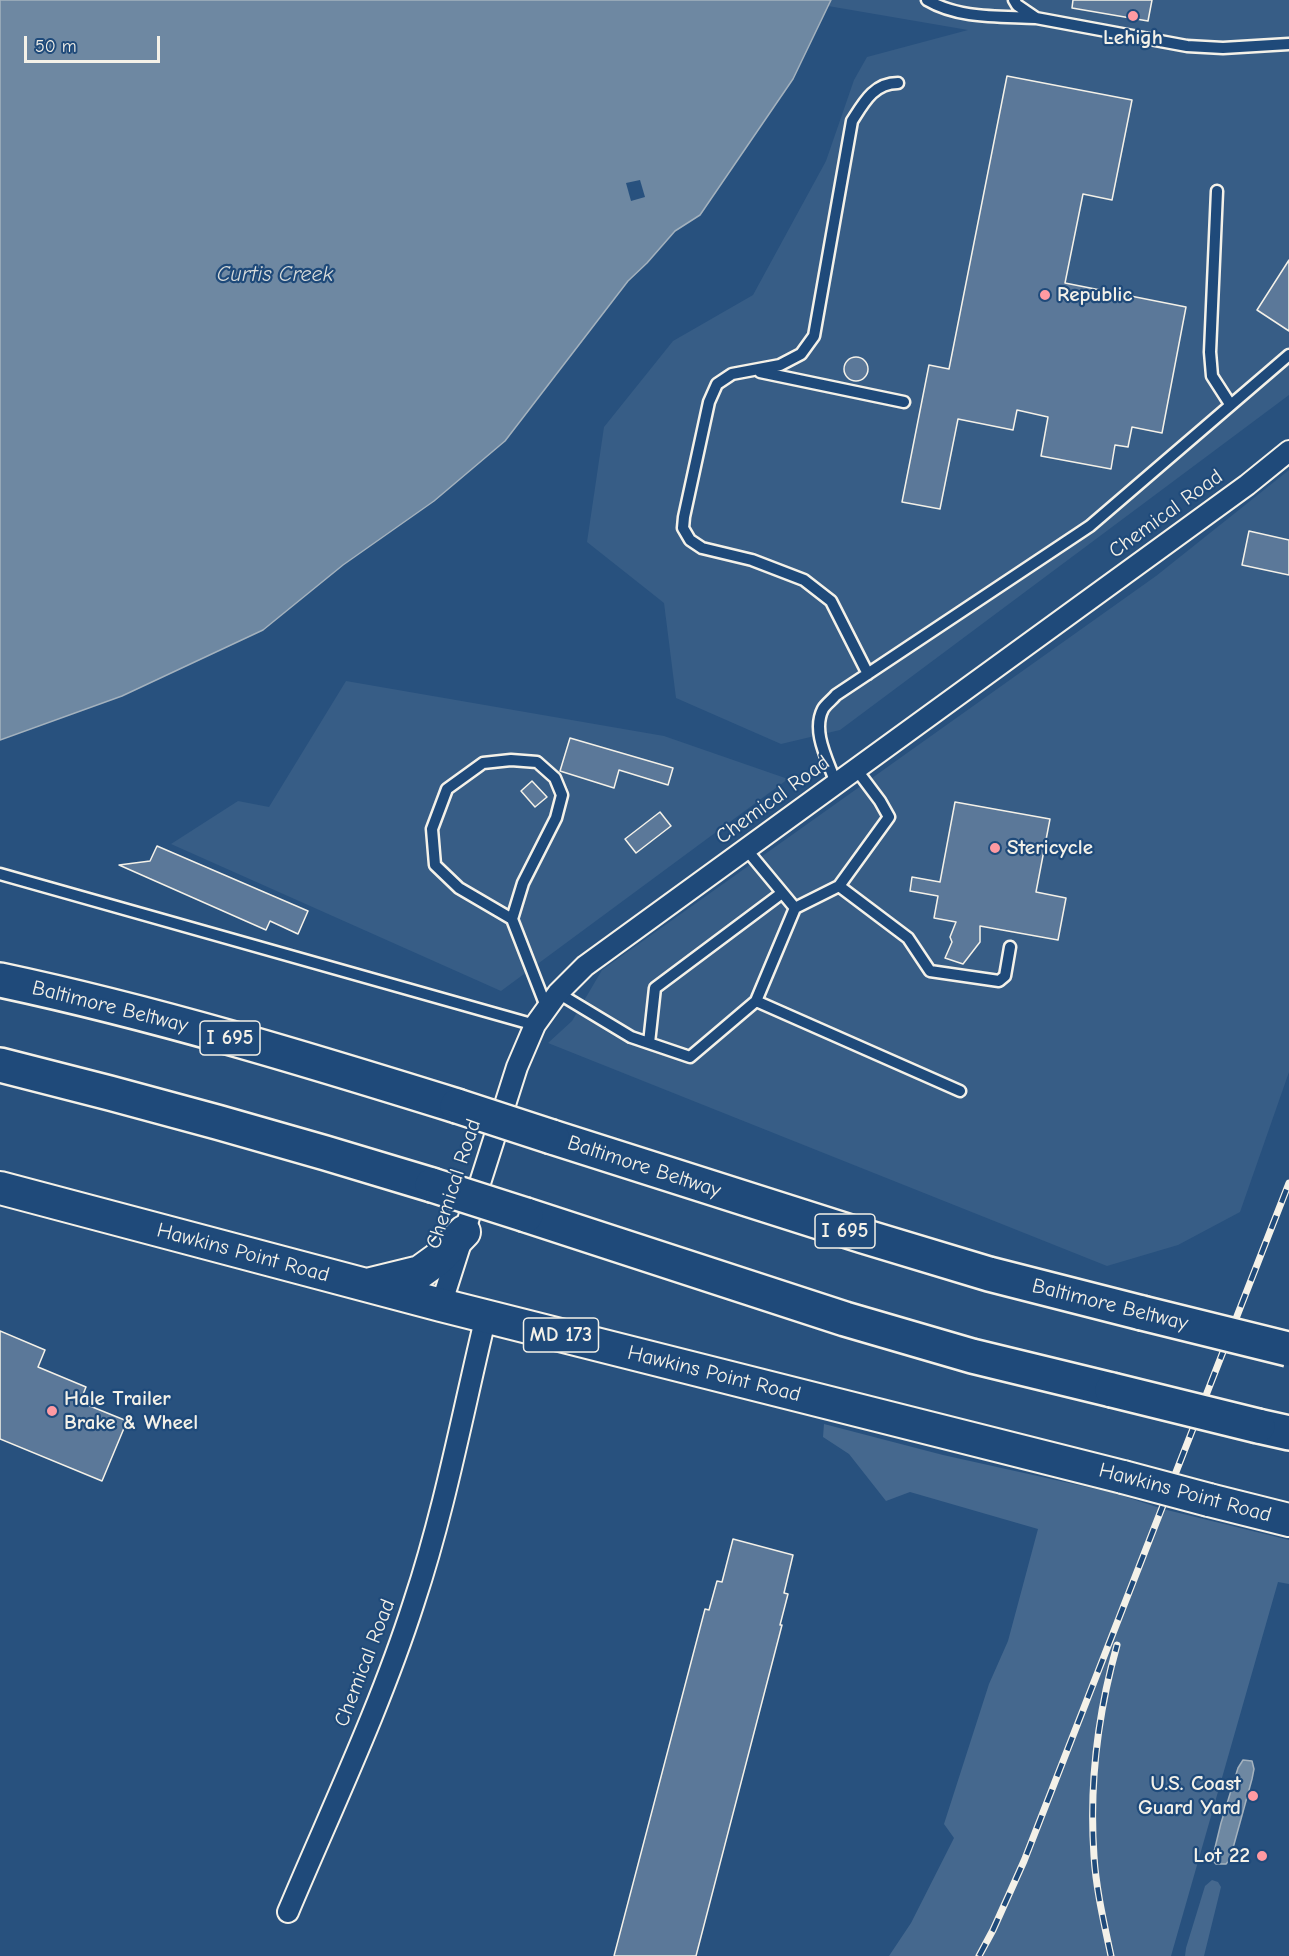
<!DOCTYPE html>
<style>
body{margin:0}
#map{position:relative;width:1289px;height:1956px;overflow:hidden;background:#28517e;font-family:"Comic Neue",sans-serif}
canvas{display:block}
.scale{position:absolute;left:24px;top:36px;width:136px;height:27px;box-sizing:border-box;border:3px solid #f4f1e8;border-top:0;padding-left:8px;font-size:18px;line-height:21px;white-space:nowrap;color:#f4f1e8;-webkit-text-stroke:4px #1f4a7a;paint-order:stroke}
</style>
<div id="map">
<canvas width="1289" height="1956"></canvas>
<div class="scale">50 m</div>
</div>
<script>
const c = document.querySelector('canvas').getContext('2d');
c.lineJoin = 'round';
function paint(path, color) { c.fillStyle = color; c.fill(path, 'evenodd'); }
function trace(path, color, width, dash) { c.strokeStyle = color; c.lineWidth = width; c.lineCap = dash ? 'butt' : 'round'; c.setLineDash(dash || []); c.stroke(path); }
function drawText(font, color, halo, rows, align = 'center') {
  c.font = font + ' "Comic Neue",sans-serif'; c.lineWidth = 4.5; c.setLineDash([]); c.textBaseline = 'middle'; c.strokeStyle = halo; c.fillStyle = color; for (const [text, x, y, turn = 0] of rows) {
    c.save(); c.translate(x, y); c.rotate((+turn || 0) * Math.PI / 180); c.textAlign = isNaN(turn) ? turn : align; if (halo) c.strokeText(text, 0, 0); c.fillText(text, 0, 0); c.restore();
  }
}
paint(new Path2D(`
 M 831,0 L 1289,0 L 1289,395 L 840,730 L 781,744 L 676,698 L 664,603 L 587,542 L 604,427 L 673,341 L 753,295 L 826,161 L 854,80 L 867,57 L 968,30 L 828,6 Z
 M 1289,470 L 1289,1072 L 1240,1212 L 1178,1245 L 1107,1266 L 548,1043 L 572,1021 L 602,970 L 1156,576 Z
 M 346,681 L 664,736 L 788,779 L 501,991 L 171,844 L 238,801 L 269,807 Z`), '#375d86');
paint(new Path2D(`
 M 824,1424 L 943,1455 L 1114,1493 L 1163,1509 L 1289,1540 L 1289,1584 L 1278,1582 L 1171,1956 L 889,1956 L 911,1923 L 954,1838 L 944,1824 L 989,1684 L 1008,1641 L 1038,1529 L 910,1492 L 886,1501 L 849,1454 L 823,1437 Z
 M 1212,1880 L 1218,1882 L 1221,1887 L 1204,1956 L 1185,1956 L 1186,1948 L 1205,1886 Z`), '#45688e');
const water = new Path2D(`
 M 0,0 L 831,0 L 793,79 L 700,215 L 675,231 L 647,263 L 628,281 L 505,441 L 434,501 L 343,565 L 263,630 L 122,696 L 0,740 Z
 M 1243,1760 L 1252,1761 L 1254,1769 L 1252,1779 L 1230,1859 L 1226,1864 L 1216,1864 L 1212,1860 L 1221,1823 L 1238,1768 Z`);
paint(water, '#6e88a2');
trace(water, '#a4b2be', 1.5);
paint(new Path2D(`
 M 640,180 L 645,197 L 631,201 L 626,183 Z`), '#28517e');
const building = new Path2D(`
 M 1073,0 L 1152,0 L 1148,21 L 1072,8 Z
 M 1007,76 L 1132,100 L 1112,200 L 1083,194 L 1065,283 L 1186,307 L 1162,433 L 1132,427 L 1128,447 L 1115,445 L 1111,469 L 1041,456 L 1048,417 L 1017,410 L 1013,430 L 958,419 L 940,509 L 902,502 L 929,365 L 949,369 Z
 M 1289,260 L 1289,331 L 1257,310 Z
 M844 369a12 12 0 1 1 24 0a12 12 0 1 1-24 0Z
 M 1249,531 L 1289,540 L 1289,575 L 1242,565 Z
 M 570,738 L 673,768 L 668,785 L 619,770 L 614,788 L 560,771 Z
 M 532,781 L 547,797 L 535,807 L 521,791 Z
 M 955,802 L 1050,819 L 1036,892 L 1066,898 L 1058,940 L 980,926 L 980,942 L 963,964 L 945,958 L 952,942 L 950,937 L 956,922 L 934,918 L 938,896 L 910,891 L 912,877 L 940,882 Z
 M 660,812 L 671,826 L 636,853 L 625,839 Z
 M 157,846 L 308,911 L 298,934 L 270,921 L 266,930 L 119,865 L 150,861 Z
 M 0,1331 L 45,1350 L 38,1367 L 86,1387 L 80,1402 L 127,1421 L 102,1481 L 0,1439 Z
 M 733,1539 L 793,1555 L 784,1593 L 788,1594 L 780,1625 L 782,1625 L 696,1956 L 614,1956 L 705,1609 L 709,1610 L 717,1581 L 722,1582 Z`);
paint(building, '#5b7899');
trace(building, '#f4f1e8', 1.5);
const service = new Path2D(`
 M 927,0 C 959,19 1000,16 1036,18
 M 1014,0 L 1017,5 L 1036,18 L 1187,46 L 1223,48 L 1289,44
 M 1217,191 L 1210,352 L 1212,376 L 1230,404
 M 760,372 L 904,402
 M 868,674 L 831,601 L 804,580 L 752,560 L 702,548 L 690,540 L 683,528 L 684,517 L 709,402 L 717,384 L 732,374 L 780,365 L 801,354 L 814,336 L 852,121 C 864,102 874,83 898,83
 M 856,769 L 880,801 L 889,817 L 839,886 L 908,938 L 930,971 L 999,981 L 1005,976 L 1010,947
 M 836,784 C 829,762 811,732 823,709 C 826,704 832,700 836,695 L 1090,526 L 1289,355
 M 746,849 L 795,908 L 839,886
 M 0,874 L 535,1025
 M 512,919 L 459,888 L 435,865 L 432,829 L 447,789 L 483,763 L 511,760 L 537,762 L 555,778 L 562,795 L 556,818 L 523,883 L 512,919 L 547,1009
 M 558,993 L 631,1037 L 690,1057 L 756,1001 L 795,908
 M 756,1001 L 960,1091
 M 649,1043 L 655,988 L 782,893`);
const minor = new Path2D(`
 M 441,1305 L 517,1067 L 535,1025 L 558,993 L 585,966 L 1247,485 L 1289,451
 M 288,1912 C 331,1810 380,1708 414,1602 C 445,1509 463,1411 486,1316`);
const primary = new Path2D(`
 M 0,1188 L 441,1305 L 1123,1477
 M 371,1284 L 420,1272 L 438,1259 L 464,1232
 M 1209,1500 L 1289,1520`);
const motorway = new Path2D(`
 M 0,980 C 155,1013 306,1059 457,1106
 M 0,1065 C 145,1101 289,1141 432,1185
 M 552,1137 L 863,1236 L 989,1274 L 1142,1313
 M 526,1215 L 845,1319 L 972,1356 L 1112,1390
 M 1258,1426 L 1289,1433`);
trace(service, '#f4f1e8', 15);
trace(minor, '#f4f1e8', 24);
trace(primary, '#f4f1e8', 36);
trace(motorway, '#f4f1e8', 38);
trace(service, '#1f4a7a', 10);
trace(minor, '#1f4a7a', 20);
trace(primary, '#1f4a7a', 32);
trace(motorway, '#1f4a7a', 33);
const rail = new Path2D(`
 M 979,1956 L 993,1930 L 1024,1861 L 1289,1183
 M 1111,1956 C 1104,1923 1096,1889 1094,1856 C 1089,1785 1098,1713 1117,1645`);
trace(rail, '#f4f1e8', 7);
trace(rail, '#1f4a7a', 4.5, [14]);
const primaryBridge = new Path2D(`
 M 1123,1477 L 1209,1500`);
const motorwayBridge = new Path2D(`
 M 457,1106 L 552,1137
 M 432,1185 L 526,1215
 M 1142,1313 L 1288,1349
 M 1112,1390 L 1258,1426`);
trace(primaryBridge, '#f4f1e8', 36, []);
trace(motorwayBridge, '#f4f1e8', 38, []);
trace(primaryBridge, '#1f4a7a', 32);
trace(motorwayBridge, '#1f4a7a', 33);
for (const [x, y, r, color] of [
 [1133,16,6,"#ff9aa2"],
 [1045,295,6,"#ff9aa2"],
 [995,848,6,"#ff9aa2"],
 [52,1411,6,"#ff9aa2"],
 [1253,1796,6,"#ff9aa2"],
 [1262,1856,6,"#ff9aa2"]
]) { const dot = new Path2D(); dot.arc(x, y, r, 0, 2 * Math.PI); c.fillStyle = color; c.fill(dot); trace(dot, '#1f4a7a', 2); }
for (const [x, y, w] of [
 [230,1038,60],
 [845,1231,60],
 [561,1335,75]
]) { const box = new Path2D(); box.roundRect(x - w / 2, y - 17, w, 34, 4.5); c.fillStyle = '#1f4a7a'; c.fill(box); trace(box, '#f4f1e8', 1.5); }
drawText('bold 20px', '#f4f1e8', null, [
 ["I 695",230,1038],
 ["I 695",845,1231],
 ["MD 173",561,1335]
]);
drawText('bold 21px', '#f4f1e8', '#1f4a7a', [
 ["Lehigh",1133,38,"center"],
 ["Republic",1057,295],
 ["Stericycle",1007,848],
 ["Hale Trailer",64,1399],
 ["Brake & Wheel",64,1423],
 ["U.S. Coast",1241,1784,"right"],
 ["Guard Yard",1241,1808,"right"],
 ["Lot 22",1250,1856,"right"]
], 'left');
drawText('21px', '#f4f1e8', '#1f4a7a', [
 ["Chemical Road",1166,514,-36],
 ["Chemical Road",773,800,-36],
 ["Baltimore Beltway",110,1007,14],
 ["Baltimore Beltway",644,1167,18],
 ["Chemical Road",454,1184,-72],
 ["Hawkins Point Road",243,1253,15],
 ["Baltimore Beltway",1110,1305,14],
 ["Hawkins Point Road",714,1374,14],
 ["Hawkins Point Road",1185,1493,15],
 ["Chemical Road",365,1663,-69]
]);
drawText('italic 22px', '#d9dcda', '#1f4a7a', [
 ["Curtis Creek",275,275]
]);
</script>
